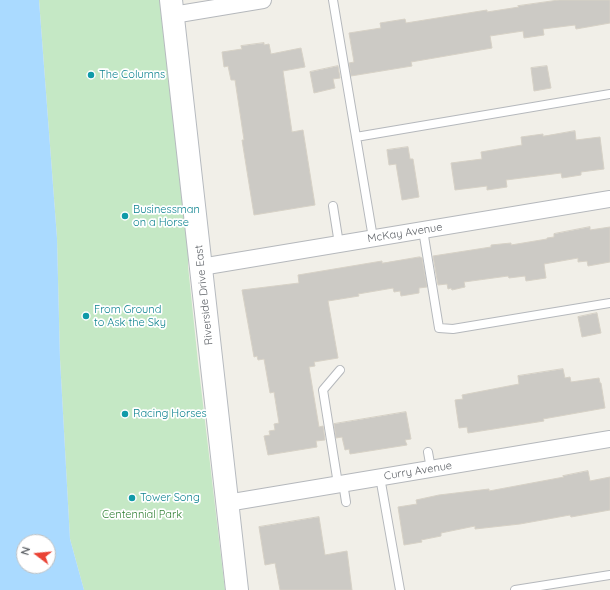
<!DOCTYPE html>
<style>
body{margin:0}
#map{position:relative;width:610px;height:590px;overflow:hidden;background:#f1efe8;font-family:Quicksand,sans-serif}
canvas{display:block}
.north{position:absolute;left:16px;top:534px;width:40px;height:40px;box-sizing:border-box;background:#fff;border:1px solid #bfc1c3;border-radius:50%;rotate:286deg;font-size:11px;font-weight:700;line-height:16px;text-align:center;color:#5f6368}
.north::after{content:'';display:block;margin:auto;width:14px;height:18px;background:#ea4335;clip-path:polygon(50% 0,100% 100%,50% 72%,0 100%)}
</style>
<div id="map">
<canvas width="610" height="590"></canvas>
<div class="north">N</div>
</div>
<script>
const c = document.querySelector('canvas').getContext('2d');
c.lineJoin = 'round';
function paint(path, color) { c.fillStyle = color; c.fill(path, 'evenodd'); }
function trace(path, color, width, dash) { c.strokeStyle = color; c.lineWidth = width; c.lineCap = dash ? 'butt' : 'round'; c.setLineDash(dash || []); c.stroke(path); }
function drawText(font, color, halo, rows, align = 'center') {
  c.font = font + ' Quicksand,sans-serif'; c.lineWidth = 3.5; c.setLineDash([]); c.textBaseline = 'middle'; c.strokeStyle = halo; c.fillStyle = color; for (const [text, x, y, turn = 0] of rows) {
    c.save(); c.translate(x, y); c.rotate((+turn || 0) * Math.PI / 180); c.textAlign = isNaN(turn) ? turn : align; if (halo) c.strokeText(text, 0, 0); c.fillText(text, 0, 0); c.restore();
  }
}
paint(new Path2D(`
 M 39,0 L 160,0 L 188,243 L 188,266 L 198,362 L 225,590 L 84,590 L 70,539 L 60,359 L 57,238 Z`), '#c5e8c5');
paint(new Path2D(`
 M 0,0 L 39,0 L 57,238 L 60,359 L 70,539 L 84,590 L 0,590 ZM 24,542 L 48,542 L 48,566 L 24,566 Z`), '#aadaff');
const building = new Path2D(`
 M 559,0 L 610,0 L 610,23 L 576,29 L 575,25 L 543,29 L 544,35 L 524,38 L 523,31 L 490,36 L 492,48 L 411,62 L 412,66 L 351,76 L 349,63 L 354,62 L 349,33 L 381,28 L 380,23 L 405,19 L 406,23 L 487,10 L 487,12 L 519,7 L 518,6 Z
 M 264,43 L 264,45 L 269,44 L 271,54 L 301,48 L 305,67 L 283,71 L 292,132 L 303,130 L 315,205 L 254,215 L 242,140 L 244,140 L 235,80 L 231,80 L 228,66 L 224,67 L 222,52 L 242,49 L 241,46 Z
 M 338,66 L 340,78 L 333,79 L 335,88 L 314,93 L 310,72 Z
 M 547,66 L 551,88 L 534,91 L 531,68 Z
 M 575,131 L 576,140 L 600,137 L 604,169 L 581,172 L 581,175 L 562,178 L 561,173 L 506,180 L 507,187 L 487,190 L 487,186 L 455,190 L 451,163 L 482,159 L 481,152 L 522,145 L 521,137 L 543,134 L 543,136 Z
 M 408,147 L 410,159 L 413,159 L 419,197 L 402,200 L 396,164 L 389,165 L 387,150 Z
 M 590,227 L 590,230 L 610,227 L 610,262 L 588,266 L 587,261 L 578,262 L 578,258 L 544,264 L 546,278 L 526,281 L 525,276 L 509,278 L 508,276 L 464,282 L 465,287 L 452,290 L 451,288 L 448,289 L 447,284 L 438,285 L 433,256 L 491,247 L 491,245 L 511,243 L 511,245 L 547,239 L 547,238 L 554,237 L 554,234 Z
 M 420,257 L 422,258 L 427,287 L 419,288 L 419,293 L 401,296 L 400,291 L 394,292 L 393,288 L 358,294 L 359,296 L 328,301 L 338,358 L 314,362 L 315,366 L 309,367 L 319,427 L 323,426 L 325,440 L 316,441 L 317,447 L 268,455 L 264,436 L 270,435 L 269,431 L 275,430 L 274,424 L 279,423 L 274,392 L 270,393 L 264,359 L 258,360 L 257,356 L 254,357 L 242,290 L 299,283 L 298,275 L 382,261 L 382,263 Z
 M 597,313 L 601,333 L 582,337 L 578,317 Z
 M 563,369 L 565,378 L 570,377 L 571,382 L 599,378 L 600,383 L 601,383 L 605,408 L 543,419 L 544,421 L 468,433 L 467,427 L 459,428 L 455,400 L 463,399 L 462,395 L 519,384 L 518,376 Z
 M 406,412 L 411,439 L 405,440 L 407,445 L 350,454 L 349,449 L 345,450 L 342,437 L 336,438 L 334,424 Z
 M 588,471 L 590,481 L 610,477 L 610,510 L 571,517 L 570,515 L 520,524 L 475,529 L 475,526 L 441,533 L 441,536 L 421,540 L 422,542 L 404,545 L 398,507 L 417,504 L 416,500 L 439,495 L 489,489 L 489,491 L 564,477 L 563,476 Z
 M 319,517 L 325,555 L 347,551 L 352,590 L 280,590 L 275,563 L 265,565 L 259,527 Z`);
paint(building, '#cccac5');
trace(building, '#d6d1c6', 1);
const lane = new Path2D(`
 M 333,0 L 373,238
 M 356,137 L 610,94
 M 333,206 L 339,244
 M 423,230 L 439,328 L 453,329 L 610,303
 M 428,452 L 431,469
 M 380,477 L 400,590
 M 343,483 L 346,502
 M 338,484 L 323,390 L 340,370
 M 515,590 L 610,575`);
const street = new Path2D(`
 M 173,15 L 263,0
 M 201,267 L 610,199
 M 227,503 L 610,439`);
const secondary = new Path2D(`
 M 171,0 L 237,590`);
trace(lane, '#b5b8bc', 10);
trace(street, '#b5b8bc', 18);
trace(secondary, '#b6babf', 24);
trace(lane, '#fff', 8);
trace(street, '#fff', 16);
trace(secondary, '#fff', 22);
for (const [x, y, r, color] of [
 [91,75,4,"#0f9aa8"],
 [125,216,4,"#0f9aa8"],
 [86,316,4,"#0f9aa8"],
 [125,414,4,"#0f9aa8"],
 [132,498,4,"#0f9aa8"]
]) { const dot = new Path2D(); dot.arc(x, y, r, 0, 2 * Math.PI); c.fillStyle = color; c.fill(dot); trace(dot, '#fff', 1.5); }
drawText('11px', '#0d838f', '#fff', [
 ["The Columns",99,75],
 ["Businessman",133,210],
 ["on a Horse",133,223],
 ["From Ground",94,310],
 ["to Ask the Sky",94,323],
 ["Racing Horses",133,414],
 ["Tower Song",140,498]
], 'left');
drawText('11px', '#5f6368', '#fff', [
 ["McKay Avenue",405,233,-9],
 ["Riverside Drive East",204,295,-96],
 ["Curry Avenue",418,471,-9]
]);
drawText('11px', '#348238', '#fff', [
 ["Centennial Park",142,515]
]);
</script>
